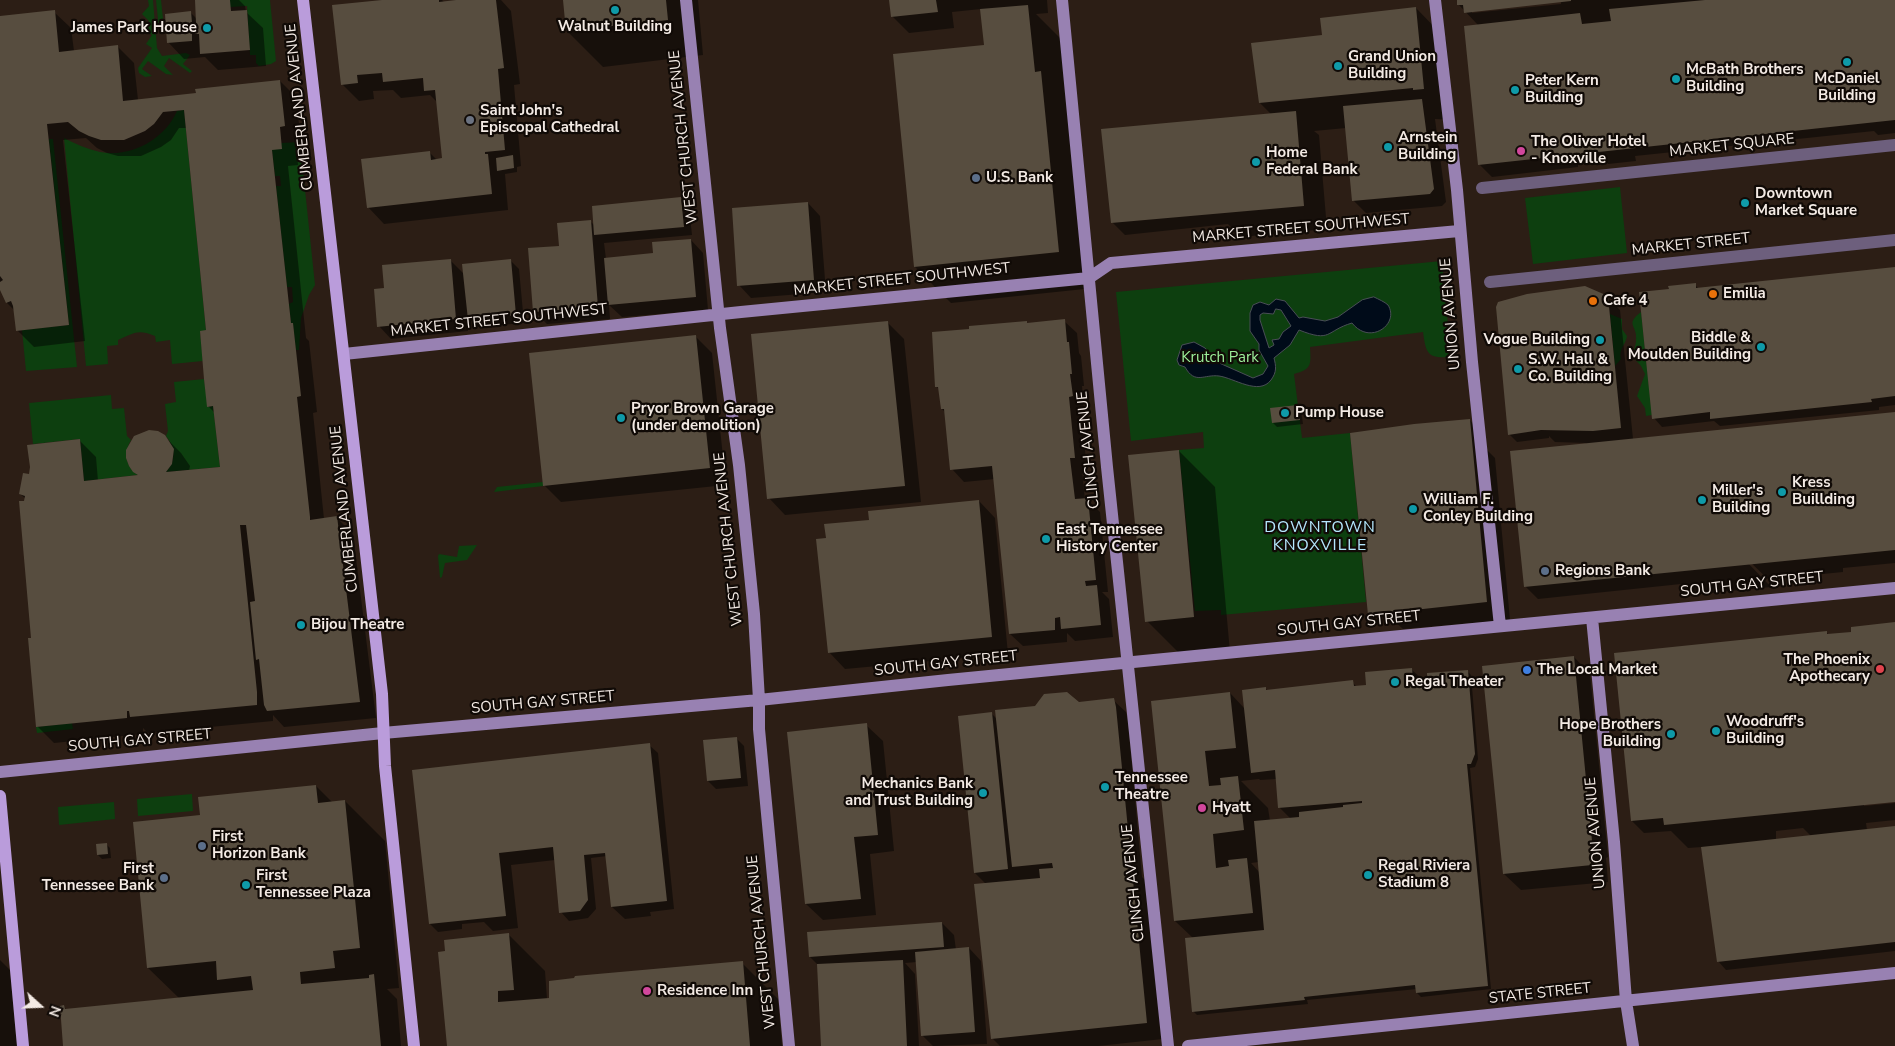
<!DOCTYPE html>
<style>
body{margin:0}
#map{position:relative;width:1895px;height:1046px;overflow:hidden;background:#2c1e15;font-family:"Nunito Sans",sans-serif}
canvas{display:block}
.north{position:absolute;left:15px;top:981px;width:50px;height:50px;-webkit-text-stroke:4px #100a06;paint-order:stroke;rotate:110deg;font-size:14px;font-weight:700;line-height:20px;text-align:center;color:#f3eae4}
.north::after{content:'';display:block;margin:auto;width:18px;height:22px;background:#f3eae4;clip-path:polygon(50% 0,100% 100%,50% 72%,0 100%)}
</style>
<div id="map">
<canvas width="1895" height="1046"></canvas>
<div class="north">N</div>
</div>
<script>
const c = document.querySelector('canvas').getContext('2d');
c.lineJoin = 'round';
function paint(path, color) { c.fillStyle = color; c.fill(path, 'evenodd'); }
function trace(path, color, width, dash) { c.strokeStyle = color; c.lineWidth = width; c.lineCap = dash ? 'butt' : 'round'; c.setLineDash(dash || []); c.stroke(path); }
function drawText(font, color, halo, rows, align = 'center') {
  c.font = font + ' "Nunito Sans",sans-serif'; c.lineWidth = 4.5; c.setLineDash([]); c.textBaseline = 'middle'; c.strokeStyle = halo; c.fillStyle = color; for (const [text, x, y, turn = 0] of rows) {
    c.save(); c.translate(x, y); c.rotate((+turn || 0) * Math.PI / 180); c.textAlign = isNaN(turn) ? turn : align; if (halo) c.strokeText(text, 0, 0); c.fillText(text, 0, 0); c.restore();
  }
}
paint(new Path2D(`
 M 148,0 L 153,0 L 157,48 L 162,56 L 186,53 L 190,55 L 183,64 L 192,71 L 190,73 L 169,58 L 164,66 L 173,75 L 166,74 L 148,61 L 142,69 L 152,76 L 145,77 L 139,73 L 138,68 L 152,48 L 146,44 L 152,35 L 144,29 L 149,21 L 142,14 L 149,6 Z
 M 156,0 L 161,0 L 164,28 L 159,29 Z
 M 230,0 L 270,0 L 276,61 L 271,64 L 259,66 L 256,63 L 256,55 L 250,55 L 247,6 L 230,7 Z
 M 184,110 L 206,330 L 200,332 L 203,361 L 172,364 L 170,340 L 156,342 L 155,336 C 137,329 135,333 118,340 L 118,345 L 107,346 L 108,364 L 86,366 L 64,138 C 75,144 88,149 100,152 C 131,158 165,139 177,111 Z
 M 49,139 L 53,139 L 77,367 L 26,371 L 22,330 L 69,325 Z
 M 300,142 L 315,285 L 309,295 L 301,318 L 299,350 L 296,350 L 293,324 L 291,323 L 289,304 L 293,302 L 292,287 L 287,287 L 276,186 L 281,186 L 280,176 L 275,176 L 272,150 L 281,143 Z
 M 1620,187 L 1627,253 L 1533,264 L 1525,198 Z
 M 1442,261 L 1451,357 C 1427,359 1426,353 1423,332 L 1310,347 C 1311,365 1312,369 1294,374 L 1302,438 L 1350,433 L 1366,602 L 1221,615 L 1221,610 L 1195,611 L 1179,450 L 1204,448 L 1203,432 L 1131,441 L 1116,292 Z
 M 1641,312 L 1652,415 L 1646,416 L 1645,408 L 1637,396 L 1645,374 L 1641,366 L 1632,356 C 1633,351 1636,346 1636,340 C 1638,325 1624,325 1641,312 Z
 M 1610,314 L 1622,319 L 1622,329 L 1627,336 C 1626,344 1618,350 1621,359 L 1615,366 Z
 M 204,379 L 208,407 L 213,406 L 220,467 L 166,472 C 176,461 176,448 166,436 L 168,431 L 165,404 L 176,402 L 174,382 Z
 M 111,395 L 112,409 L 124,408 L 127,436 L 131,440 C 124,452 125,467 138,475 L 84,481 L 80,439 L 33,444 L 29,403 Z
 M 543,482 L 543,486 L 494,492 L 497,487 Z
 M 477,545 L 467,560 L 445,563 L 442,577 L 440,578 L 438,556 L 439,554 L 457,557 L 459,546 Z
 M 72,723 L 73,729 L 37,733 L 36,727 Z
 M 192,794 L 193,811 L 138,816 L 137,799 Z
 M 114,802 L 115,819 L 59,825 L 58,807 Z`), '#0d3f0f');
const water = new Path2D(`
 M 1374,297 C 1378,299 1385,302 1388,305 C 1400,324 1370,346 1352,323 C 1325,331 1332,343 1299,330 L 1290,345 L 1274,358 C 1276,366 1277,372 1271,380 C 1259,396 1234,378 1219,376 C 1204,374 1195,385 1185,367 L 1179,365 L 1177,360 L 1182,345 L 1194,342 L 1205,348 L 1217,362 L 1253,378 L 1263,374 L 1268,366 L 1259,350 L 1259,344 L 1250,331 L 1250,313 L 1253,305 L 1260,302 L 1269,305 L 1276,299 L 1285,301 L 1299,318 L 1303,317 L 1325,321 L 1338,317 L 1362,300 ZM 1276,309 L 1281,310 L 1291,326 L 1283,332 L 1279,339 L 1272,340 L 1274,345 L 1269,348 L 1260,320 L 1260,315 L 1263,313 L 1273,314 Z`);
paint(water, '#000b19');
trace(water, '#494e56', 1);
paint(new Path2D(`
 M 196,0 L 239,0 L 245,6 L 246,12 L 263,28 L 266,66 L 218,70 L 205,57 L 184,59 L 168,42 L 191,13 L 197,19 Z
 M 394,0 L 442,0 L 445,3 L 461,0 L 501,0 L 511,11 L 520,84 L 514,85 L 521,166 L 517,167 L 517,172 L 505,174 L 508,210 L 384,224 L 368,207 L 429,152 L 437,160 L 444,160 L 438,103 L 430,95 L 401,98 L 393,90 L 373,91 L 374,99 L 359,101 L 342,84 Z
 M 564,0 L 698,0 L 703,55 L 603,67 L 567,31 Z
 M 891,0 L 1047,0 L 1048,13 L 1036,14 L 1064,42 L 1094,288 L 951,303 L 915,267 L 985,46 L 981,9 L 952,12 L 954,28 L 909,33 L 892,16 Z
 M 1458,0 L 1895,0 L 1895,133 L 1878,135 L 1874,131 L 1635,156 L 1636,161 L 1608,164 L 1604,159 L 1578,162 L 1578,167 L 1492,177 L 1480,165 L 1478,25 L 1459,5 ZM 1561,1 L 1561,4 L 1472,13 L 1472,11 Z
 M 1416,8 L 1446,39 L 1454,120 L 1435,119 L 1446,202 L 1442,206 L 1366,213 L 1354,201 L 1346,128 L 1314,131 L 1319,135 L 1327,229 L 1241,237 L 1228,224 L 1125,235 L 1112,222 L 1271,114 L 1260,103 L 1323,36 Z
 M 54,12 L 71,28 L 74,51 L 117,46 L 134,63 L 138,100 L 197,94 L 280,81 L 296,97 L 301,142 L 296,143 L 298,165 L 288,166 L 306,338 L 309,341 L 317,412 L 313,413 L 324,519 L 337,518 L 353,534 L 376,718 L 284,727 L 273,715 L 273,721 L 148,733 L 143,728 L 143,734 L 54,743 L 38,727 L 26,499 L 20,494 L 30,475 L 79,440 L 96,457 L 98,481 L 139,476 L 164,436 L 181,453 L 190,466 L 189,471 L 221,468 L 215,413 L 208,406 L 208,332 L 187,128 L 179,128 L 171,140 L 161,147 L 141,156 L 118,156 L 107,153 L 97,148 L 86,138 L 63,140 L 85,341 L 34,347 L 17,330 L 15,311 L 7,303 L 0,288 L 0,17 Z
 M 681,199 L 689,207 L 692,235 L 604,243 L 606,259 L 655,254 L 691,240 L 703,253 L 708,310 L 622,317 L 609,305 L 610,319 L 547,324 L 534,311 L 560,247 L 591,222 L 595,226 Z
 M 808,203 L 820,216 L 826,292 L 751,298 L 739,285 Z
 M 450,260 L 465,275 L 510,260 L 519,269 L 524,323 L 478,327 L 467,317 L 468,331 L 391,339 L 379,326 L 385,289 Z
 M 1895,268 L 1895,405 L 1879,407 L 1879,410 L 1720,426 L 1714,421 L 1662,427 L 1654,418 L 1670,290 L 1695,285 L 1699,289 Z
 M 1607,297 L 1620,310 L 1633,439 L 1895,414 L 1895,563 L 1843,568 L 1843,572 L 1772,579 L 1773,584 L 1746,558 L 1745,560 L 1771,587 L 1691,595 L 1681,584 L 1538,599 L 1525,586 L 1586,443 L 1555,442 L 1549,436 L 1549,438 L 1517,442 L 1509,434 Z
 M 1064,321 L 1077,333 L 1079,353 L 1081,356 L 1084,386 L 1082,386 L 1084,409 L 1081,409 L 1087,470 L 1082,470 L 1085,500 L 1087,499 L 1100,512 L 1108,592 L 1102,592 L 1109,599 L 1113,637 L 1075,641 L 1067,633 L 1067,642 L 1023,646 L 1010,634 L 995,479 L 964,482 L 952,469 L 946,413 L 942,409 L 940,390 L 936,386 L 1026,322 L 1028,324 Z
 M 888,323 L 904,339 L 921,502 L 785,515 L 769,498 Z
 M 696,337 L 712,353 L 726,485 L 561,502 L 544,485 Z
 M 1297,406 L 1301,410 L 1303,424 L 1277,427 L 1273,423 Z
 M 1470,420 L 1473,424 L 1475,438 L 1495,458 L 1510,620 L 1403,629 L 1390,617 L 1373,618 L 1369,614 Z
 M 1179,451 L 1215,487 L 1230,652 L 1183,657 L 1147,621 Z
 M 979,501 L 995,518 L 1008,654 L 845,669 L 829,652 L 827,539 L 870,521 Z
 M 1895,624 L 1895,801 L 1864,804 L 1864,806 L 1895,803 L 1895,820 L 1866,823 L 1867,830 L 1895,827 L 1895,951 L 1726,970 L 1718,961 L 1702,847 L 1688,848 L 1671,831 L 1644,833 L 1632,821 L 1826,632 L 1829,635 L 1852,633 ZM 1803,828 L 1811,836 L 1776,840 L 1776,831 Z
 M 1574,657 L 1590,674 L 1608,857 L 1606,858 L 1608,882 L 1521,890 L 1504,874 Z
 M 1411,669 L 1423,680 L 1467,671 L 1471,675 L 1478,759 L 1475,767 L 1470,768 L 1491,989 L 1421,997 L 1417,993 L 1417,989 L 1307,1000 L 1308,1004 L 1197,1015 L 1193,1011 L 1193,938 L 1175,921 L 1152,702 L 1230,693 L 1245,709 L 1265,688 L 1268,691 L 1352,682 L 1357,687 L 1368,686 ZM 1259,779 L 1260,780 L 1277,779 L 1280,808 L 1291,819 L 1270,821 L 1268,808 L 1241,781 ZM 1259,862 L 1260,873 L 1251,863 Z
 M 1113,700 L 1126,712 L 1128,721 L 1142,877 L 1146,881 L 1163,1039 L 1098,1046 L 1000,1046 L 992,1038 L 986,884 L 975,873 L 992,714 L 998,720 L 1079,703 Z
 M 866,725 L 883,741 L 894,851 L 870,854 L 876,915 L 823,920 L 806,904 Z
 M 736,738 L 744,746 L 748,786 L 716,789 L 708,781 Z
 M 649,745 L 658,753 L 674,909 L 650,912 L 651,916 L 625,919 L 612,907 L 607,856 L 591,858 L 596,909 L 588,918 L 569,921 L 561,912 L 555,860 L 511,865 L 518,928 L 493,931 L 484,922 L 462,924 L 462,929 L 438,932 L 430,924 L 414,771 Z
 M 316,786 L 332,802 L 345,801 L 385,841 L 399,988 L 387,989 L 397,999 L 401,1046 L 65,1046 L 64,1007 L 67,1010 L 179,998 L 148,968 Z
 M 107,845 L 110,848 L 111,858 L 102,859 L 98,855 Z
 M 942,923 L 954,935 L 956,950 L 969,948 L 981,961 L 987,1044 L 933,1046 L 923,1036 L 917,962 L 905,963 L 915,974 L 919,1046 L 822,1046 L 818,965 L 810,957 Z
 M 509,935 L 545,971 L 547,999 L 742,963 L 778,999 L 782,1046 L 449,1046 Z
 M 0,960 L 10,970 L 17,1046 L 0,1046 Z`), '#0007');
paint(new Path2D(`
 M 195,0 L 230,0 L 231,11 L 247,10 L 250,50 L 200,54 L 199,34 L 192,34 L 192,41 L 167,43 L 165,14 L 191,11 L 192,23 L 196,23 Z
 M 382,0 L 439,0 L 439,2 L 456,0 L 496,0 L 504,68 L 498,69 L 505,150 L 485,152 L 485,154 L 488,154 L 492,194 L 367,208 L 361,159 L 430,151 L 431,160 L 442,158 L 435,90 L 424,91 L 423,78 L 383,82 L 382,73 L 357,75 L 358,83 L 341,85 L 332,5 Z
 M 563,0 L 666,0 L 668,20 L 566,31 Z
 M 889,0 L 936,0 L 938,12 L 891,17 Z
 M 1457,0 L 1571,0 L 1571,1 L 1464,13 L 1463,5 L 1457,5 Z
 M 1705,0 L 1895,0 L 1895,120 L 1478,165 L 1464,26 L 1580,13 L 1582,24 L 1611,21 L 1609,9 Z
 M 1028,5 L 1035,72 L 1041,71 L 1059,252 L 914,267 L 893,54 L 984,45 L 980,9 Z
 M 1416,7 L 1424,89 L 1413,90 L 1413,88 L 1259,103 L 1251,43 L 1322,35 L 1320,18 Z
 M 55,10 L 59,52 L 118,45 L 123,101 L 196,93 L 195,89 L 280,80 L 285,126 L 280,127 L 282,149 L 272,150 L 291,323 L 293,323 L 301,396 L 297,397 L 310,517 L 310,520 L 337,516 L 360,702 L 267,711 L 264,705 L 259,659 L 256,660 L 250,602 L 255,601 L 246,525 L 240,525 L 257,692 L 257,705 L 130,717 L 129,711 L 127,711 L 127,718 L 36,727 L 28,638 L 31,638 L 19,501 L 24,501 L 25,496 L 19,494 L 23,473 L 29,474 L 30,467 L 27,445 L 80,439 L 84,481 L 138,475 L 133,472 L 129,466 L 126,458 L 126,450 L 134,436 L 149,430 L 158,431 L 165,435 L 174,449 L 172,464 L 166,472 L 220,467 L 213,406 L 207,407 L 204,379 L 200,331 L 206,330 L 184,110 L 163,112 L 154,124 L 145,131 L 124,140 L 101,140 L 89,136 L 79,131 L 68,122 L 47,124 L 69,325 L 16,331 L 13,306 L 11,301 L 6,303 L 0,290 L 0,282 L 3,280 L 0,276 L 0,16 Z
 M 1422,99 L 1434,189 L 1430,194 L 1352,201 L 1343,106 Z
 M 1296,111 L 1304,206 L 1111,223 L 1101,129 Z
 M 513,155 L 514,168 L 497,171 L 496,158 Z
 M 681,197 L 684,227 L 594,235 L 592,206 Z
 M 808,202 L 814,280 L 737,286 L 732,208 Z
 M 591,220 L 598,307 L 533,312 L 528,248 L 559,246 L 557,223 Z
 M 691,239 L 696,297 L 608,305 L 604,258 L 653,253 L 652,242 Z
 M 451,259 L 456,319 L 377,327 L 374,289 L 384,288 L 382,265 Z
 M 511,259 L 516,315 L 468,320 L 462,264 Z
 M 1895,267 L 1895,396 L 1871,399 L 1872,402 L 1710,419 L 1710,412 L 1652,419 L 1639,292 L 1669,289 L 1668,286 L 1696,283 L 1696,288 Z
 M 1585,286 L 1608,296 L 1621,428 L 1593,431 L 1541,430 L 1508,435 L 1496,307 L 1498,302 L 1527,294 Z
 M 1065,319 L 1067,342 L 1069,342 L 1072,374 L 1070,374 L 1073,396 L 1069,397 L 1075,458 L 1070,458 L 1075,499 L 1088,498 L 1096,580 L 1085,581 L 1086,586 L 1097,585 L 1101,625 L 1061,629 L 1060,617 L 1055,618 L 1055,630 L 1009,634 L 992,466 L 950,470 L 944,409 L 941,409 L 938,387 L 935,387 L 932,332 L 969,329 L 969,326 L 1027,321 L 1027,323 Z
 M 888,321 L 905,486 L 767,499 L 751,334 Z
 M 696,335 L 710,468 L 543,486 L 529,353 Z
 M 1298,405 L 1300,420 L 1272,423 L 1270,408 Z
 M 1895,412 L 1895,550 L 1524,587 L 1510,451 Z
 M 1470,419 L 1487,602 L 1368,615 L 1350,433 L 1414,424 Z
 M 1179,450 L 1194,617 L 1145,622 L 1128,455 Z
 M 979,500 L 992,637 L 828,653 L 816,539 L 826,538 L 824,524 L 869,520 L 868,511 Z
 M 1895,622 L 1895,802 L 1664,825 L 1663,818 L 1631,821 L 1614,653 L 1827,631 L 1827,634 L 1851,632 L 1851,627 Z
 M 1574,656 L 1592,841 L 1590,841 L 1592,865 L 1503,874 L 1482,666 Z
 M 1412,668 L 1413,680 L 1427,679 L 1427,673 L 1468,670 L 1475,754 L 1471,764 L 1467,764 L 1488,986 L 1416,993 L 1415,985 L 1304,997 L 1305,1000 L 1192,1012 L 1185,938 L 1264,930 L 1254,821 L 1299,817 L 1299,812 L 1343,807 L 1343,805 L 1362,803 L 1362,801 L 1278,808 L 1275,770 L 1251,773 L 1242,690 L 1266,687 L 1266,690 L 1353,680 L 1354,686 L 1366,685 L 1365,672 Z
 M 1067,692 L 1079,702 L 1114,698 L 1116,707 L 1147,1023 L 991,1039 L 974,884 L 1040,878 L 1039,869 L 1053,868 L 1052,863 L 1012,867 L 995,710 L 1035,706 L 1044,694 Z
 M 1230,692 L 1236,748 L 1205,751 L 1209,786 L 1221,785 L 1220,778 L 1238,776 L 1244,830 L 1213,834 L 1216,868 L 1229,866 L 1228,860 L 1247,858 L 1253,913 L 1174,921 L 1151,701 Z
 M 992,712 L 1008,869 L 974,873 L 958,716 Z
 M 867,723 L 878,835 L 854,837 L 861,899 L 805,904 L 787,732 Z
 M 737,737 L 741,778 L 707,781 L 703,740 Z
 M 650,743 L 667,901 L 611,907 L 605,853 L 584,855 L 588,900 L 580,911 L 559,913 L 553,847 L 499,853 L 506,916 L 429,924 L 412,770 Z
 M 316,785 L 318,803 L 345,800 L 360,948 L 333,951 L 335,968 L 300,972 L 301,984 L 369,978 L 369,975 L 374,974 L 381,1046 L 63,1046 L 60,1006 L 64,1005 L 65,1009 L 253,990 L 251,976 L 217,980 L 216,961 L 147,968 L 133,822 L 200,815 L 198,797 Z
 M 1895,826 L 1895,942 L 1717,962 L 1701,847 Z
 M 107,843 L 108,854 L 97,855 L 96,844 Z
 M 942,922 L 944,947 L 809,957 L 807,932 Z
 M 509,933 L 514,990 L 498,991 L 498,1002 L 549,998 L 549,981 L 574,978 L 575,976 L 743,961 L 750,1046 L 447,1046 L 438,952 L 445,951 L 444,940 Z
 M 969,947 L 975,1032 L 921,1036 L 915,952 Z
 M 903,960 L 907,1046 L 821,1046 L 817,964 Z`), '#574d3f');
trace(new Path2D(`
 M 1482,188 L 1895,145
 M 1490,282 L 1895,240`), '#6d5f7d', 12);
trace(new Path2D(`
 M 686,0 L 720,328 L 739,465 L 754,614 L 759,700 L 759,729 L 789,1046
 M 1062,0 L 1107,467 L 1168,1046
 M 1435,0 L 1457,190 L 1472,362 L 1500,626
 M 344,354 L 741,312 L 1089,278 L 1111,263 L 1459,231
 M 1592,618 L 1614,842 L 1626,1001 L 1633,1046
 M 0,772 L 383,733 L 759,700 L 948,680 L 1895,588
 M 1188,1046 L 1895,973`), '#9881b2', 12);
trace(new Path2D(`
 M 303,0 L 382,694 L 385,766 L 414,1046
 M 0,796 L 23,1046`), '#ba9cdb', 12);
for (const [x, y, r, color] of [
 [615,10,5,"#0f9aa8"],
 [207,28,5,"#0f9aa8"],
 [1847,62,5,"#0f9aa8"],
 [1338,66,5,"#0f9aa8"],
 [1676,79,5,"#0f9aa8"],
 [1515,90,5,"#0f9aa8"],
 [470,120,5,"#6b7280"],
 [1388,147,5,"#0f9aa8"],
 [1521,151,5,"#d1479c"],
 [1256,162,5,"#0f9aa8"],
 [976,178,5,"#5c6f8a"],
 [1745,203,5,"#0f9aa8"],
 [1713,294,5,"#e8710a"],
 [1593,301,5,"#e8710a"],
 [1600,340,5,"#0f9aa8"],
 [1761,347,5,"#0f9aa8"],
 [1518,369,5,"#0f9aa8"],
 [1285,413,5,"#0f9aa8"],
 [621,418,5,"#0f9aa8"],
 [1782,492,5,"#0f9aa8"],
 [1702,500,5,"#0f9aa8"],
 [1413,509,5,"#0f9aa8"],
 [1046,539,5,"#0f9aa8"],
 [1545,571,5,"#5c6f8a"],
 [301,625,5,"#0f9aa8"],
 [1880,669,5,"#e0444e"],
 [1527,670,5,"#3f7fe0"],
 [1395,682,5,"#0f9aa8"],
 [1716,731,5,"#0f9aa8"],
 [1671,734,5,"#0f9aa8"],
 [1105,787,5,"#0f9aa8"],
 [983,793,5,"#0f9aa8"],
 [1202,808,5,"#d1479c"],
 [202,846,5,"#5c6f8a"],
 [1368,875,5,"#0f9aa8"],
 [164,878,5,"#5c6f8a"],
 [246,885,5,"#0f9aa8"],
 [647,991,5,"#d1479c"]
]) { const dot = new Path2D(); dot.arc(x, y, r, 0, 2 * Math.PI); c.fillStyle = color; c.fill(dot); trace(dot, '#100a06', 2); }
drawText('bold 15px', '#f3eae4', '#100a06', [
 ["Walnut Building",615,27,"center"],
 ["James Park House",197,28,"right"],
 ["Grand Union",1348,57],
 ["Building",1348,74],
 ["McBath Brothers",1686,70],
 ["Building",1686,87],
 ["McDaniel",1847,79,"center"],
 ["Building",1847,96,"center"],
 ["Peter Kern",1525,81],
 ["Building",1525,98],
 ["Saint John's",480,111],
 ["Episcopal Cathedral",480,128],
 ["Arnstein",1398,138],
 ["Building",1398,155],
 ["The Oliver Hotel",1531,142],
 ["- Knoxville",1531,159],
 ["Home",1266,153],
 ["Federal Bank",1266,170],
 ["U.S. Bank",986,178],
 ["Downtown",1755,194],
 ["Market Square",1755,211],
 ["Emilia",1723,294],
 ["Cafe 4",1603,301],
 ["Biddle &",1751,338,"right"],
 ["Moulden Building",1751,355,"right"],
 ["Vogue Building",1590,340,"right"],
 ["S.W. Hall &",1528,360],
 ["Co. Building",1528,377],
 ["Pryor Brown Garage",631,409],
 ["(under demolition)",631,426],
 ["Pump House",1295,413],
 ["Kress",1792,483],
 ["Buillding",1792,500],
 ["Miller's",1712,491],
 ["Building",1712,508],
 ["William F.",1423,500],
 ["Conley Building",1423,517],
 ["East Tennessee",1056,530],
 ["History Center",1056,547],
 ["Regions Bank",1555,571],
 ["Bijou Theatre",311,625],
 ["The Phoenix",1870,660,"right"],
 ["Apothecary",1870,677,"right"],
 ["The Local Market",1537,670],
 ["Regal Theater",1405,682],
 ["Woodruff's",1726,722],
 ["Building",1726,739],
 ["Hope Brothers",1661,725,"right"],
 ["Building",1661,742,"right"],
 ["Tennessee",1115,778],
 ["Theatre",1115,795],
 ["Mechanics Bank",973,784,"right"],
 ["and Trust Building",973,801,"right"],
 ["Hyatt",1212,808],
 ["First",212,837],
 ["Horizon Bank",212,854],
 ["Regal Riviera",1378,866],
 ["Stadium 8",1378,883],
 ["First",154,869,"right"],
 ["Tennessee Bank",154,886,"right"],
 ["First",256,876],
 ["Tennessee Plaza",256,893],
 ["Residence Inn",657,991]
], 'left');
drawText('15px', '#f3eae4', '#100a06', [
 ["CUMBERLAND AVENUE",300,107,-96],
 ["WEST CHURCH AVENUE",684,137,-96],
 ["MARKET SQUARE",1732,146,-6],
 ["MARKET STREET SOUTHWEST",1301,229,-5],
 ["MARKET STREET",1691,245,-6],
 ["MARKET STREET SOUTHWEST",902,280,-6],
 ["UNION AVENUE",1451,314,-95],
 ["MARKET STREET SOUTHWEST",499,321,-6],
 ["CLINCH AVENUE",1089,450,-96],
 ["CUMBERLAND AVENUE",345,509,-96],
 ["WEST CHURCH AVENUE",729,539,-96],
 ["SOUTH GAY STREET",1752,585,-6],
 ["SOUTH GAY STREET",1349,624,-6],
 ["SOUTH GAY STREET",946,664,-6],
 ["SOUTH GAY STREET",543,703,-5],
 ["SOUTH GAY STREET",140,741,-5],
 ["UNION AVENUE",1596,833,-95],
 ["CLINCH AVENUE",1134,883,-96],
 ["WEST CHURCH AVENUE",762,942,-96],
 ["STATE STREET",1540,994,-6]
]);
drawText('15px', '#9def9a', '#100a06', [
 ["Krutch Park",1220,358]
]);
c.letterSpacing = '1px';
drawText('16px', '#b4e7fd', '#100a06', [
 ["DOWNTOWN",1320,528],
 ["KNOXVILLE",1320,546]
]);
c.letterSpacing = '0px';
</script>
